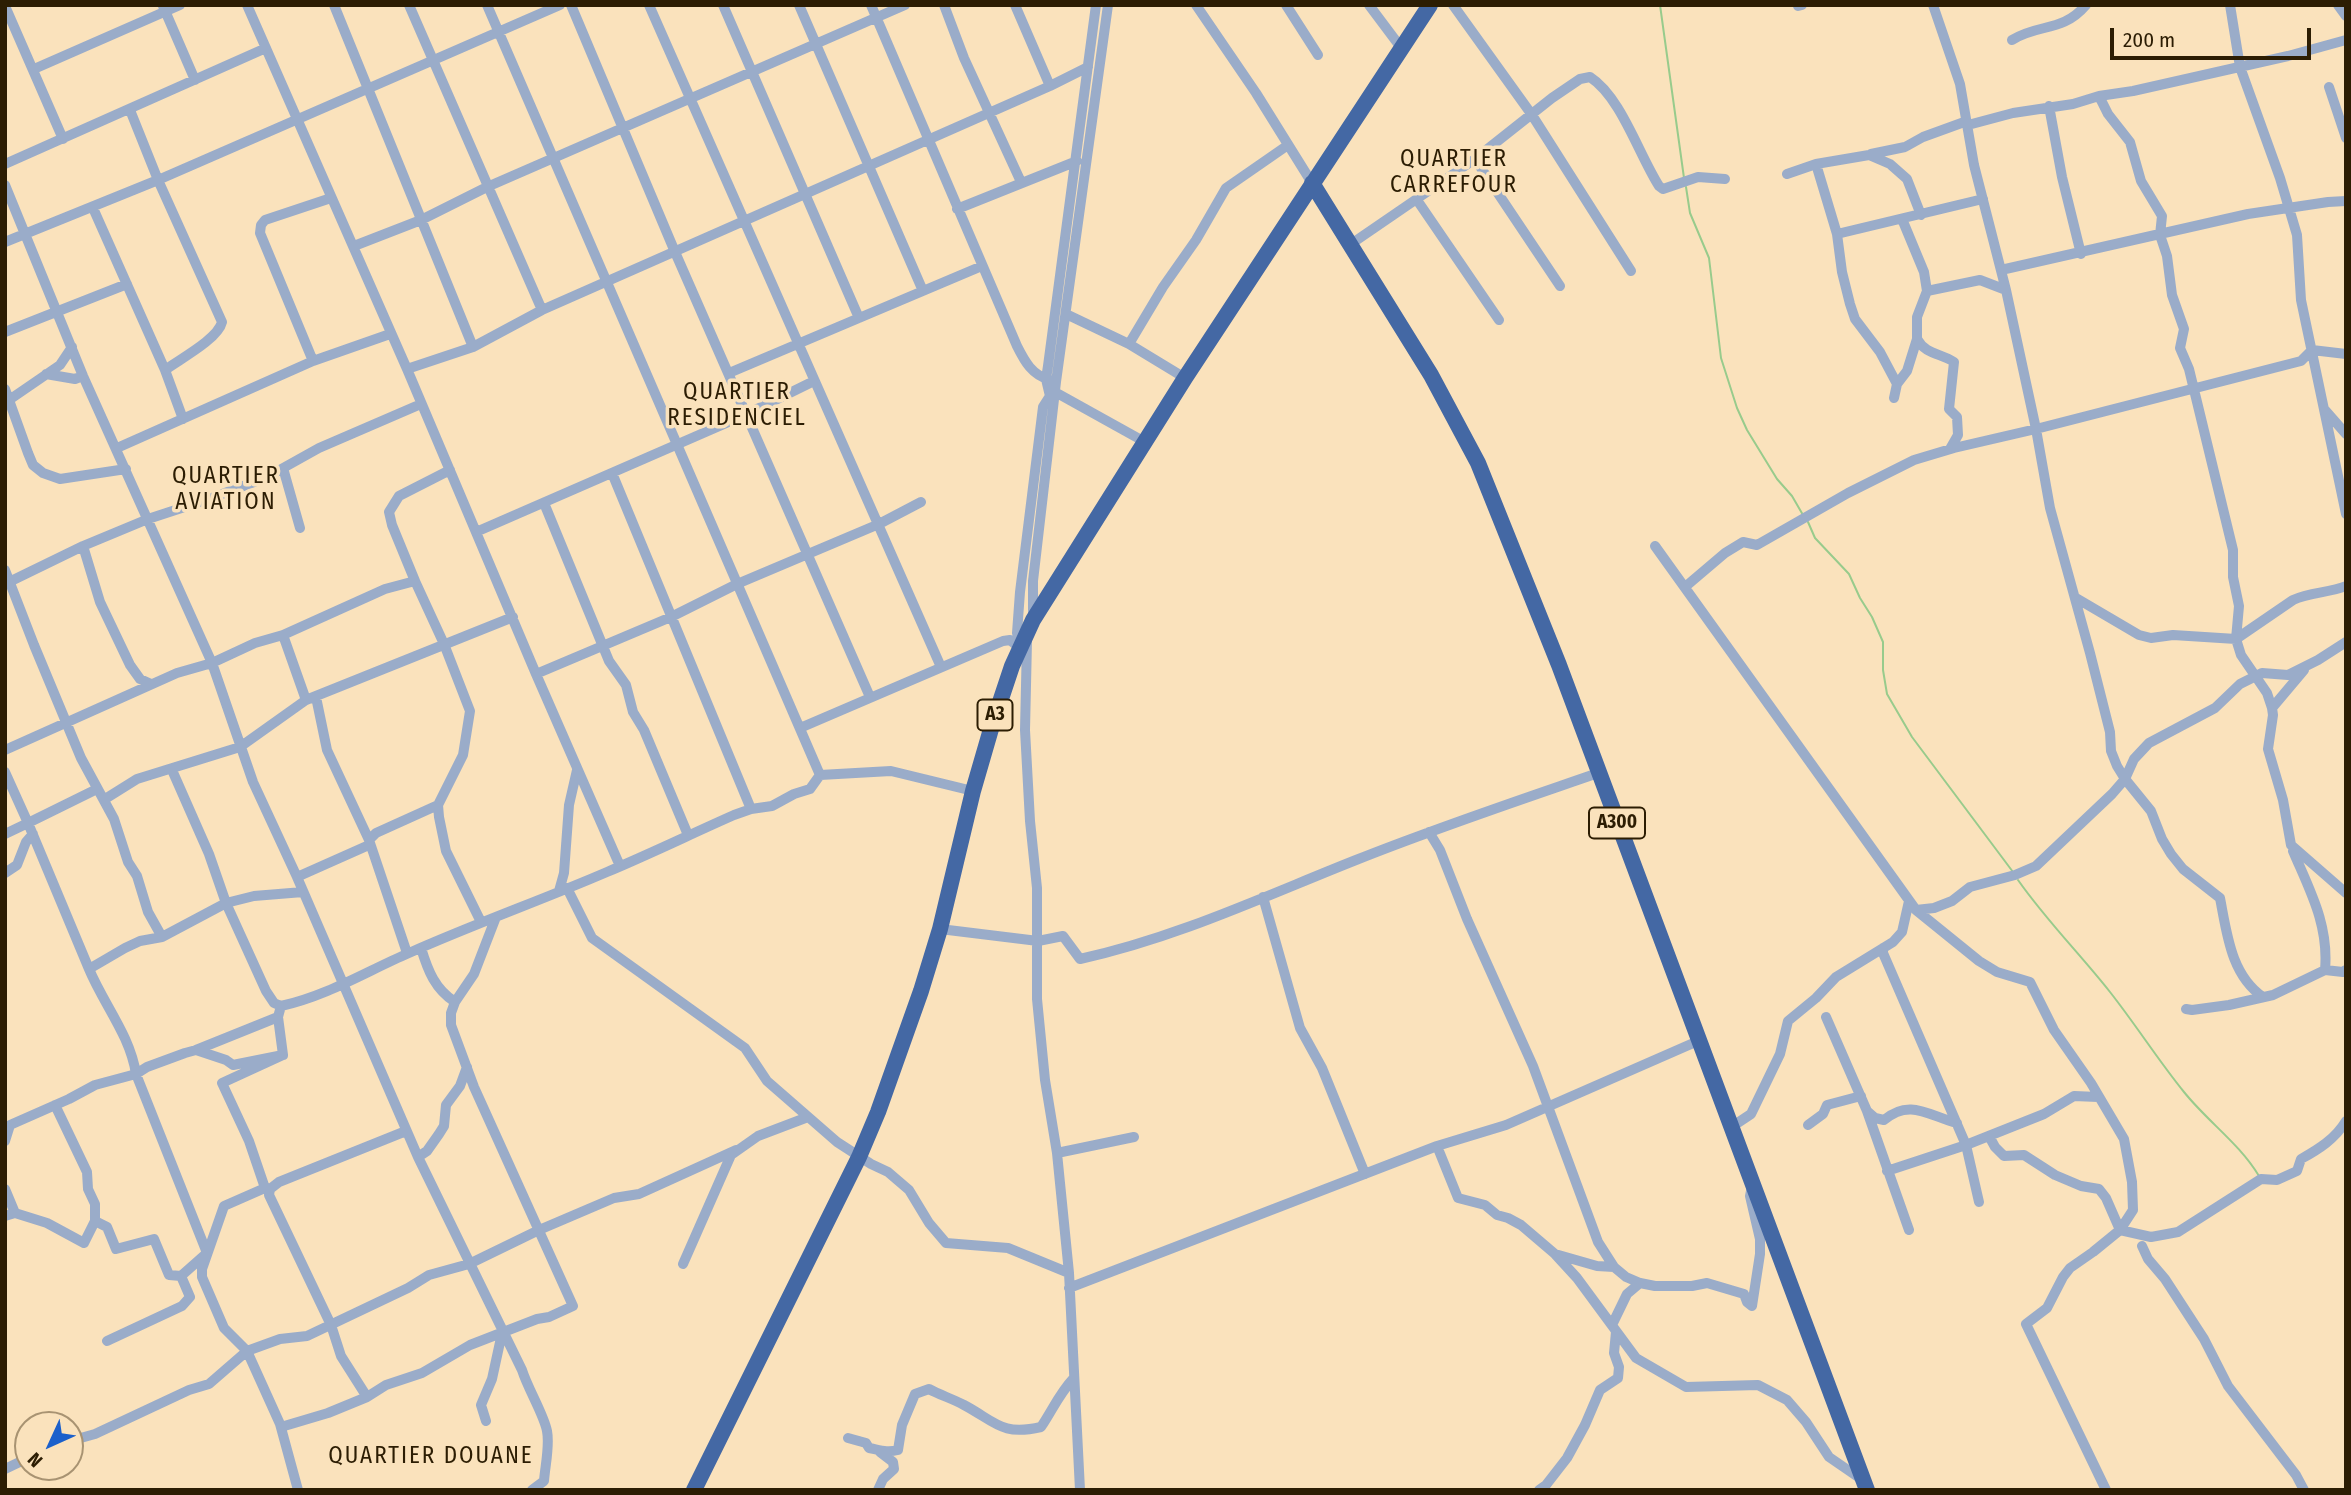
<!DOCTYPE html>
<style>
body{margin:0}
#map{position:relative;width:2351px;height:1495px;overflow:hidden;background:#fae2bc;font-family:"Fira Sans Condensed",sans-serif}
canvas{display:block}
.frame{position:absolute;inset:0;border:7px solid #2c1d03;pointer-events:none}
.north{position:absolute;left:14px;top:1411px;width:70px;height:70px;box-sizing:border-box;background:#fae2bc;border:2px solid #a89372;border-radius:50%;rotate:225deg;font-size:19px;font-weight:700;line-height:28px;text-align:center;color:#2c1d03}
.north::after{content:'';display:block;margin:auto;width:24px;height:32px;background:#1b60cb;clip-path:polygon(50% 0,100% 100%,50% 72%,0 100%)}
.scale{position:absolute;left:2110px;top:28px;width:201px;height:32px;box-sizing:border-box;border:4px solid #2c1d03;border-top:0;padding-left:9px;font-size:21px;line-height:24px;white-space:nowrap;color:#2c1d03;-webkit-text-stroke:5px #fae2bc;paint-order:stroke}
</style>
<div id="map">
<canvas width="2351" height="1495"></canvas>
<div class="frame"></div>
<div class="north">N</div>
<div class="scale">200 m</div>
</div>
<script>
const c = document.querySelector('canvas').getContext('2d');
c.lineJoin = 'round';
function trace(path, color, width, dash) { c.strokeStyle = color; c.lineWidth = width; c.lineCap = dash ? 'butt' : 'round'; c.setLineDash(dash || []); c.stroke(path); }
function drawText(font, color, halo, rows, align = 'center') {
  c.font = font + ' "Fira Sans Condensed",sans-serif'; c.lineWidth = 7; c.setLineDash([]); c.textBaseline = 'middle'; c.strokeStyle = halo; c.fillStyle = color; for (const [text, x, y, turn = 0] of rows) {
    c.save(); c.translate(x, y); c.rotate((+turn || 0) * Math.PI / 180); c.textAlign = isNaN(turn) ? turn : align; if (halo) c.strokeText(text, 0, 0); c.fillText(text, 0, 0); c.restore();
  }
}
trace(new Path2D(`
 M 1660,5 L 1684,178
 M 1686,187 L 1690,213 L 1709,258 L 1721,358 L 1737,408 L 1747,430 L 1777,479 L 1792,496 L 1803,515
 M 1808,522 L 1815,538 L 1849,574 L 1860,598 L 1872,617 L 1883,642 L 1883,670 L 1887,694 L 1912,737 L 2013,872
 M 2018,880 C 2046,920 2080,954 2110,992 C 2136,1025 2158,1060 2184,1092 C 2208,1122 2239,1143 2259,1176`), '#98cb8c', 2);
trace(new Path2D(`
 M 247,5 L 407,369 L 536,674 L 620,866
 M 334,5 L 473,347
 M 409,5 L 542,310
 M 571,5 L 675,252 L 870,697
 M 649,5 L 941,667
 M 723,5 L 859,318
 M 799,5 L 923,291
 M 871,5 L 1017,346 C 1025,362 1032,375 1050,380
 M 944,5 L 964,58 L 1021,182
 M 1015,5 L 1050,86
 M 1196,5 L 1256,93 L 1312,183
 M 1286,5 L 1318,55
 M 1369,5 L 1402,49
 M 1453,5 L 1532,115 L 1631,271
 M 1933,5 L 1960,84 L 1974,165 L 2006,290 L 2036,429 L 2301,361 L 2312,350 L 2346,354
 M 2230,5 L 2240,67 L 2280,178 L 2297,235 L 2301,300 L 2346,514
 M 2338,5 L 2346,16
 M 5,6 L 63,139
 M 163,6 L 195,80
 M 1798,6 L 1802,5
 M 2012,40 C 2039,23 2062,33 2086,5
 M 34,69 L 180,5
 M 2329,87 L 2346,138
 M 2099,96 L 2133,91 L 2288,56 L 2346,40
 M 2049,106 L 2062,177 L 2081,254
 M 130,110 L 158,180 L 222,322 C 218,339 180,359 165,370
 M 1968,125 L 2013,113 L 2073,104 L 2099,96 L 2108,114 L 2130,142 L 2141,181 L 2162,216 L 2160,235 L 2167,256 L 2172,295 L 2184,329 L 2180,348 L 2189,369 L 2233,550 L 2233,577 L 2239,606 L 2236,639 L 2241,655 L 2267,693 L 2272,708 L 2273,715 L 2268,749 L 2283,800 L 2291,845 L 2346,893
 M 1871,154 L 1905,147 L 1923,137 L 1967,121
 M 1475,159 L 1560,286
 M 5,164 L 266,48
 M 1816,164 L 1837,234 L 1842,272 L 1850,304 L 1855,319 L 1880,352 L 1897,384 L 1894,398
 M 1787,174 L 1816,164 L 1869,155 L 1890,164 L 1907,179 L 1921,215
 M 5,185 L 83,376 L 212,663 L 253,782 L 297,877 L 418,1157 L 522,1370 C 528,1389 544,1415 547,1431 C 550,1446 545,1466 544,1481 L 532,1490
 M 1417,200 L 1499,320
 M 93,208 L 165,370 L 183,419
 M 957,209 L 1077,161
 M 1837,234 L 1983,199
 M 5,242 L 158,180 L 560,5
 M 1351,244 L 1475,159 L 1552,98 L 1580,79 L 1590,77 C 1621,97 1639,155 1659,186 L 1663,189 L 1698,177 L 1725,179
 M 354,246 L 421,220 L 487,187 L 905,5
 M 2001,270 L 2248,214 L 2328,202 L 2346,201
 M 1927,291 L 1980,280 L 2006,290
 M 1066,314 L 1129,344 L 1185,378
 M 5,332 L 127,284
 M 1917,339 C 1926,355 1941,353 1954,362 L 1949,409 L 1957,417 L 1958,435 L 1950,449
 M 1129,344 L 1163,287 L 1196,240 L 1226,188 L 1288,145
 M 313,361 L 260,233 L 261,225 L 265,220 L 331,198
 M 407,369 L 473,347 L 542,310 L 1050,86 L 1088,67
 M 729,373 L 982,266
 M 46,374 L 75,379 L 83,376
 M 1897,384 L 1907,371 L 1917,339 L 1917,317 L 1927,291 L 1924,272 L 1902,219
 M 5,389 L 28,453 L 33,465 L 43,473 L 60,479 L 126,469
 M 1055,392 L 1145,442
 M 9,400 L 60,365 L 72,347
 M 2325,410 L 2346,434
 M 117,448 L 313,361 L 390,334
 M 283,468 L 300,528
 M 612,473 L 751,809
 M 544,503 L 609,661 L 626,685 L 633,712 L 644,730 L 688,835
 M 476,532 L 747,414 L 814,381
 M 83,546 L 100,602 L 130,665 L 140,679 L 151,684
 M 1655,546 L 1916,910 L 1979,961 L 1997,972 L 2030,982 L 2054,1030 L 2091,1083 L 2124,1139 L 2132,1182 L 2133,1210 L 2120,1230 L 2093,1252 L 2070,1268 L 2063,1277 L 2047,1308 L 2026,1324 L 2106,1490
 M 5,570 L 34,645 L 81,758 L 114,819 L 128,862 L 137,876 L 148,912 L 162,937
 M 415,581 L 444,644 L 470,711 L 463,755 L 438,805 L 439,817 L 446,851 L 481,922
 M 9,582 L 83,546 L 148,519 L 212,498 L 267,477 L 319,448 L 421,404
 M 1685,587 L 1725,553 L 1743,542 L 1757,545 L 1848,493 L 1914,460 L 1954,448 L 2036,429 L 2050,508 L 2090,653 L 2110,732 L 2111,751 L 2117,766 L 2125,779 L 2151,811 L 2162,839 L 2171,854 L 2183,869 L 2220,898 C 2227,934 2231,975 2263,997
 M 2076,598 L 2139,635 L 2151,638 L 2173,635 L 2236,639 L 2293,600 C 2310,592 2329,593 2346,586
 M 1033,617 L 1033,581 L 1056,382 L 1108,5
 M 283,635 L 306,700
 M 1027,641 L 1025,730 L 1030,821 L 1037,888 L 1037,999 L 1045,1080 L 1057,1153 L 1069,1273 L 1080,1490
 M 1020,646 L 1017,633 L 1020,592 L 1043,407 L 1050,396 L 1046,379 L 1048,366 L 1096,5
 M 536,674 L 671,617 L 737,584 L 879,524 L 921,502
 M 316,697 L 327,750 L 369,840
 M 2272,708 L 2304,670
 M 800,728 L 1003,641 L 1010,640 L 1020,648
 M 5,750 L 177,673 L 212,663 L 255,643 L 283,635 L 385,589 L 415,581 L 392,525 L 389,512 L 399,496 L 450,470
 M 172,770 L 209,854 L 226,903 L 266,991 L 274,1003 L 281,1006
 M 5,772 L 28,823 L 5,834
 M 820,775 L 891,771 L 973,791
 M 105,799 L 137,779 L 240,747 L 306,700 L 513,617
 M 1429,832 L 1440,850 L 1467,919 L 1533,1066 L 1598,1242 L 1614,1267
 M 5,873 L 17,865 L 26,842 L 33,834
 M 297,877 L 369,845
 M 567,888 L 592,938 L 745,1048 L 767,1081 L 837,1142 L 871,1164 L 888,1172 L 909,1190 L 929,1223 L 946,1243 L 1008,1248 L 1069,1273
 M 559,891 L 564,873 L 569,805 L 577,770
 M 1263,897 L 1300,1028 L 1322,1068 L 1365,1174
 M 1916,910 L 1934,908 L 1952,901 L 1970,887 L 2015,875 L 2036,866 L 2112,794 L 2125,779 L 2134,759 L 2149,743 L 2215,708 L 2240,684 L 2262,673 L 2288,675 L 2318,660 L 2346,642
 M 940,929 L 1038,941 L 1063,936 L 1080,959 C 1176,938 1265,896 1356,860 C 1436,828 1517,801 1598,773
 M 421,948 C 428,971 435,989 455,1002
 M 1883,948 L 1883,953 L 1966,1145 L 1979,1202
 M 407,953 L 369,840 L 376,833 L 438,805
 M 89,969 L 28,823 L 97,789
 M 2325,970 L 2343,972 L 2346,970
 M 2186,1009 L 2192,1010 L 2229,1005 L 2273,995 L 2325,970 C 2329,925 2310,891 2293,851
 M 1826,1017 L 1867,1111 L 1909,1230
 M 196,1050 L 278,1017 L 281,1006 C 327,996 367,971 409,953 C 474,924 542,900 607,872 C 650,854 691,834 734,815 L 751,809 L 772,806 L 794,794 L 810,789 L 820,775 L 487,5
 M 283,1055 L 222,1083 L 249,1141 L 265,1188 L 224,1206 L 202,1269 L 202,1277 L 224,1328 L 247,1351 L 280,1424 L 298,1490
 M 55,1105 L 87,1172 L 88,1189 L 95,1204 L 95,1221
 M 1867,1111 L 1875,1118 L 1884,1120 C 1910,1098 1929,1116 1957,1123
 M 1808,1125 L 1823,1114 L 1827,1105 L 1861,1096
 M 1733,1126 L 1751,1114 L 1780,1054 L 1788,1021 L 1816,998 L 1836,977 L 1893,942 L 1902,932 L 1909,901
 M 1989,1136 L 1995,1147 L 2004,1156 L 2024,1155 L 2055,1175 L 2081,1186 L 2099,1189 L 2106,1198 L 2120,1230
 M 5,1141 L 10,1125 L 69,1099 L 95,1085 L 136,1074 L 147,1067 L 185,1053 L 196,1050 L 226,1060 L 233,1065 L 283,1055 L 278,1017
 M 1437,1146 L 1458,1198 L 1485,1205 L 1497,1215 L 1508,1218 L 1521,1225 L 1555,1254 L 1597,1266 L 1614,1267 L 1626,1277 L 1640,1283 L 1655,1286 L 1692,1286 L 1707,1283 L 1744,1294 L 1747,1302 L 1752,1306
 M 1057,1153 L 1134,1137
 M 418,1157 L 427,1151 L 439,1134 L 444,1126 L 446,1105 L 460,1086 L 467,1067
 M 1887,1171 L 1966,1145 L 2044,1114 L 2074,1096 L 2098,1097
 M 5,1189 L 15,1213 L 5,1216
 M 1751,1191 L 1750,1196 L 1760,1239 L 1760,1254 L 1752,1306
 M 15,1213 L 47,1223 L 84,1243 L 95,1221 L 107,1227 L 116,1249 L 154,1239 L 169,1275 L 181,1276
 M 2120,1230 L 2151,1237 L 2178,1232 L 2261,1179 L 2277,1180 L 2297,1171 L 2301,1159 C 2319,1149 2335,1139 2346,1121
 M 2142,1246 L 2148,1259 L 2165,1279 L 2204,1339 L 2228,1386 L 2296,1475 L 2304,1490
 M 1555,1254 L 1577,1278 L 1636,1358 L 1686,1387 L 1758,1385 L 1787,1400 L 1806,1422 L 1829,1457 L 1861,1479
 M 683,1264 L 731,1155 L 758,1136 L 808,1117
 M 1069,1288 L 1437,1146 L 1506,1125 L 1698,1041
 M 1612,1325 L 1627,1294 L 1640,1283
 M 107,1341 L 182,1306 L 190,1297 L 181,1276 L 207,1253 L 136,1074 C 130,1035 104,1005 89,969 L 125,948 L 140,941 L 162,937 L 226,903 L 254,896 L 303,892
 M 367,1397 L 341,1356 L 331,1325 L 269,1195 L 270,1189 L 279,1182 L 406,1131
 M 486,1421 L 481,1405 L 492,1379 L 502,1333
 M 281,1427 L 328,1413 L 367,1397 L 386,1385 L 422,1373 L 470,1345 L 537,1319 L 549,1317 L 573,1306 L 474,1087 L 451,1025 L 451,1013 L 455,1002 L 474,974 L 496,917
 M 848,1438 L 866,1443 L 869,1448 C 880,1450 887,1453 898,1450 L 902,1425 L 915,1394 L 929,1389 C 940,1395 953,1399 964,1405 C 996,1422 1001,1436 1041,1427 C 1052,1411 1059,1394 1073,1379
 M 70,1441 L 95,1434 L 189,1390 L 209,1384 L 247,1351 L 280,1339 L 307,1336 L 408,1288 L 429,1275 L 469,1264 L 539,1230 L 614,1198 L 639,1194 L 736,1150
 M 5,1469 L 28,1458
 M 878,1490 L 883,1479 L 894,1469 L 893,1462 L 880,1452
 M 1539,1490 L 1546,1485 L 1567,1458 L 1585,1425 L 1600,1390 L 1618,1378 L 1619,1367 L 1614,1353 L 1616,1332`), '#9aacc9', 10);
trace(new Path2D(`
 M 1312,183 L 1431,375 L 1478,463 L 1559,665 L 1867,1490
 M 694,1490 L 859,1157 L 878,1112 L 921,991 L 940,929 L 973,791 L 991,729 L 1012,666 L 1033,620 L 1185,378 L 1430,5`), '#4468a4', 16);
for (const [x, y, w] of [
 [995,715,35],
 [1617,823,56]
]) { const box = new Path2D(); box.roundRect(x - w / 2, y - 15.5, w, 31, 5); c.fillStyle = '#fae2bc'; c.fill(box); trace(box, '#2c1d03', 2); }
drawText('bold 19px', '#2c1d03', null, [
 ["A3",995,715],
 ["A300",1617,823]
]);
c.letterSpacing = '2px';
drawText('23px', '#2c1d03', '#fae2bc', [
 ["QUARTIER",1454,160],
 ["CARREFOUR",1454,186],
 ["QUARTIER",737,393],
 ["RESIDENCIEL",737,419],
 ["QUARTIER",226,477],
 ["AVIATION",226,503],
 ["QUARTIER DOUANE",431,1457]
]);
c.letterSpacing = '0px';
</script>
